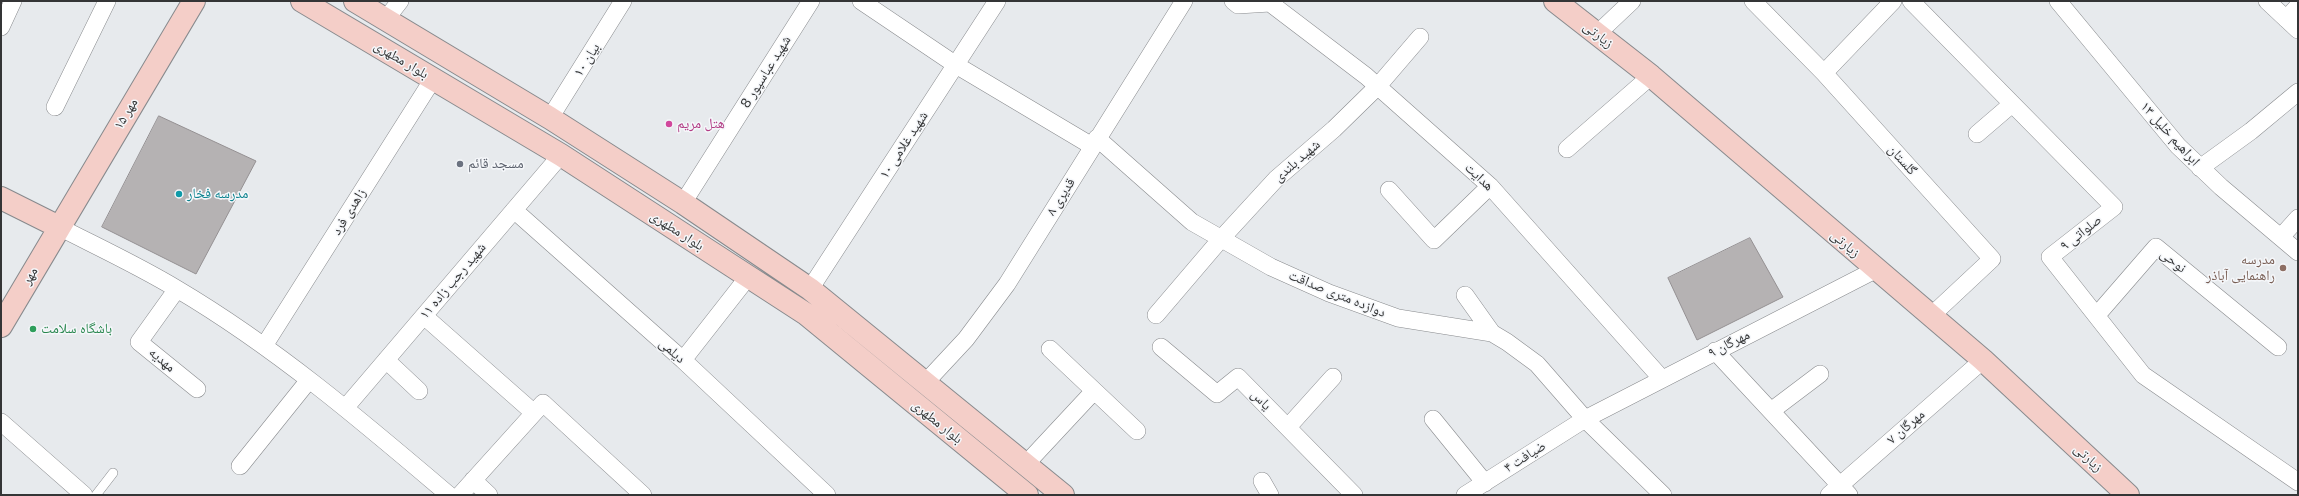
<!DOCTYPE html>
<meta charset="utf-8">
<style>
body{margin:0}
#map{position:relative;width:2299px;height:496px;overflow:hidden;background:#e7eaed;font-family:"IBM Plex Sans",sans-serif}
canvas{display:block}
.frame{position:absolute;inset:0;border:2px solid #343536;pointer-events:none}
</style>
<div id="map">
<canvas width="2299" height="496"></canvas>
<div class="frame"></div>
</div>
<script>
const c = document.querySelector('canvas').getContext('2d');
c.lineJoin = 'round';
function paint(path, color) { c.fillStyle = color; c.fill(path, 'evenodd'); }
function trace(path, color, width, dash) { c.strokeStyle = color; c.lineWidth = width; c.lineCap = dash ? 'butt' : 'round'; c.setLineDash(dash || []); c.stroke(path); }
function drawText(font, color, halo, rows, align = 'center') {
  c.font = font + ' "IBM Plex Sans","Noto Naskh Arabic",sans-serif'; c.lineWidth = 3; c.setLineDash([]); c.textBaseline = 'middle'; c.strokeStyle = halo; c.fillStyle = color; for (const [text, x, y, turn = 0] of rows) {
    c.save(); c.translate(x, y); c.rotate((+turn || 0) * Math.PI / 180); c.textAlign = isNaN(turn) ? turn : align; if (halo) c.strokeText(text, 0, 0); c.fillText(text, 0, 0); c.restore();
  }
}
const building = new Path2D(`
 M 159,116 L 256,161 L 196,274 L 102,227 Z
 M 1750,238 L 1783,297 L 1697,340 L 1668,278 Z`);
paint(building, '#b5b2b3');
trace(building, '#949092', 1);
const lane = new Path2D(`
 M 96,495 L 113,473`);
const street = new Path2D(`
 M 861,1 L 956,65 L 1092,146
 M 1233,1 L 1238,5 L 1270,3 L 1366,76 L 1490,186 L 1662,379
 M 1753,1 L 1824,73 L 1992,259 L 1931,316
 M 1911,1 L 2114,207 L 2050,257 L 2143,375 L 2298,482
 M 2058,1 L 2178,146 L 2221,187 L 2298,252
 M 2267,1 L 2298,30
 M 386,19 L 400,1
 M 2286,19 L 2298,6
 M 1,27 L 13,1
 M 1597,34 L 1632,1
 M 1824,73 L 1893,1
 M 55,107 L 107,1
 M 550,118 L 623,1
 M 1977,134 L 2012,104
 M 1097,138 L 1192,222 L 1271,267 L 1329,293 L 1398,318 L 1492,333 L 1507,342 L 1537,364 L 1585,419 L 1663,495
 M 1567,149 L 1651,76
 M 2200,168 L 2251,131 L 2298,92
 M 1389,190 L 1434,240 L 1490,186
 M 683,203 L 811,1
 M 514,210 L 683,360 L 827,495
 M 59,227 C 98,247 139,266 177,289 C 275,347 362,421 449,495
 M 2281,237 L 2298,218
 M 177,289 L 139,342 L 197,389
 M 810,289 L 997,1
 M 1465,295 L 1492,333
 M 1156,315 L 1220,240 L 1276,179 L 1334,129 L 1378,86 L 1420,37
 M 2097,315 L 2156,247 L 2278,347
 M 424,316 L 534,413
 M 264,346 L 433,79
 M 1161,347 L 1217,394 L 1238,377 L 1354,495
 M 1050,349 L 1137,431
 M 1715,351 L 1849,495
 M 386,360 L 419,391
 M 683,360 L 748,277
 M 925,383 L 966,339 L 1007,284 L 1184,1
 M 346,407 L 561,155
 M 1771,411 L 1820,374
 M 1433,419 L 1485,483
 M 1,422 L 84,495
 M 1288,427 L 1333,377
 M 1025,465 L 1094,391
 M 240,466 L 309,380
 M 473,480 L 489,495
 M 1262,481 L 1270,495
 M 460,495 L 543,403 L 643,495
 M 1465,495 L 1585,419 L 1875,270
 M 1829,495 L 1983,360`);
const secondary = new Path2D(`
 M 302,1 L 561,155 L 806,314 L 1027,495
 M 355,1 L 550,118 L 683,203 L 810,289 L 1063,495
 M 1555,1 L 1651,76 L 1983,360 L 2128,495
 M 1,198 L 59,227
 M 1,326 L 194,1`);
trace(lane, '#888a8d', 10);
trace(street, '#888a8d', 18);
trace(secondary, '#888a8d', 24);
trace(lane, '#fff', 9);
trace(street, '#fff', 17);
trace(secondary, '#f4cec8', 22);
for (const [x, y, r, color] of [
 [669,124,4,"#d1479c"],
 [460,164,4,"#6b7280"],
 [179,194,4,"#0f9aa8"],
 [2283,268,4,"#8d6e63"],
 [33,329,4,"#2e9e5b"]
]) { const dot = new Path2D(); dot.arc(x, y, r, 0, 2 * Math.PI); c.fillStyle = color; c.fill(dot); trace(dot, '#f5f7fa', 1.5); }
drawText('14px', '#343536', '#f5f7fa', [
 ["زیارتی",1598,35,38],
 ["بلوار مطهری",401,60,31],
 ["بیان ۱۰",587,60,-58],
 ["شهید عباسپور 8",766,72,-58],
 ["مهر ۱۵",126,114,-59],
 ["ابراهیم خلیل ۱۳",2170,134,48],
 ["شهید غلامی ۱۰",904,145,-57],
 ["گلستان",1902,160,48],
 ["شهید بلندی",1297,161,-41],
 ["هدایت",1479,177,43],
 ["قدیری ۸",1061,197,-58],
 ["زاهدی فرد",349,212,-58],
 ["بلوار مطهری",677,231,33],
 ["صلواتی ۹",2081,233,-38],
 ["زیارتی",1845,244,41],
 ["نوحی",2173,261,39],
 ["مهر",30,276,-59],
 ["شهید رجب زاده ۱۱",453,281,-50],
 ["دوازده متری صداقت",1337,294,22],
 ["مهرگان ۹",1729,344,-27],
 ["دیلمی",672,351,42],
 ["مهدیه",162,360,40],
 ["یاس",1261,400,46],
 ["بلوار مطهری",937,422,39],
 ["مهرگان ۷",1906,427,-41],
 ["ضیافت ۴",1525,457,-32],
 ["زیارتی",2088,458,43]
]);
drawText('14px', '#b23c85', '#f5f7fa', [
 ["هتل مریم",677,124]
], 'left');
drawText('14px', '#5b616d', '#f5f7fa', [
 ["مسجد قائم",468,164]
], 'left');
drawText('14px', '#0d838f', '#f5f7fa', [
 ["مدرسه فخار",187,194]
], 'left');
drawText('14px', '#785e54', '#f5f7fa', [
 ["مدرسه",2275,260],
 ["راهنمایی آباذر",2275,276]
], 'right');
drawText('14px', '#27864d', '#f5f7fa', [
 ["باشگاه سلامت",41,329]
], 'left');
</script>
